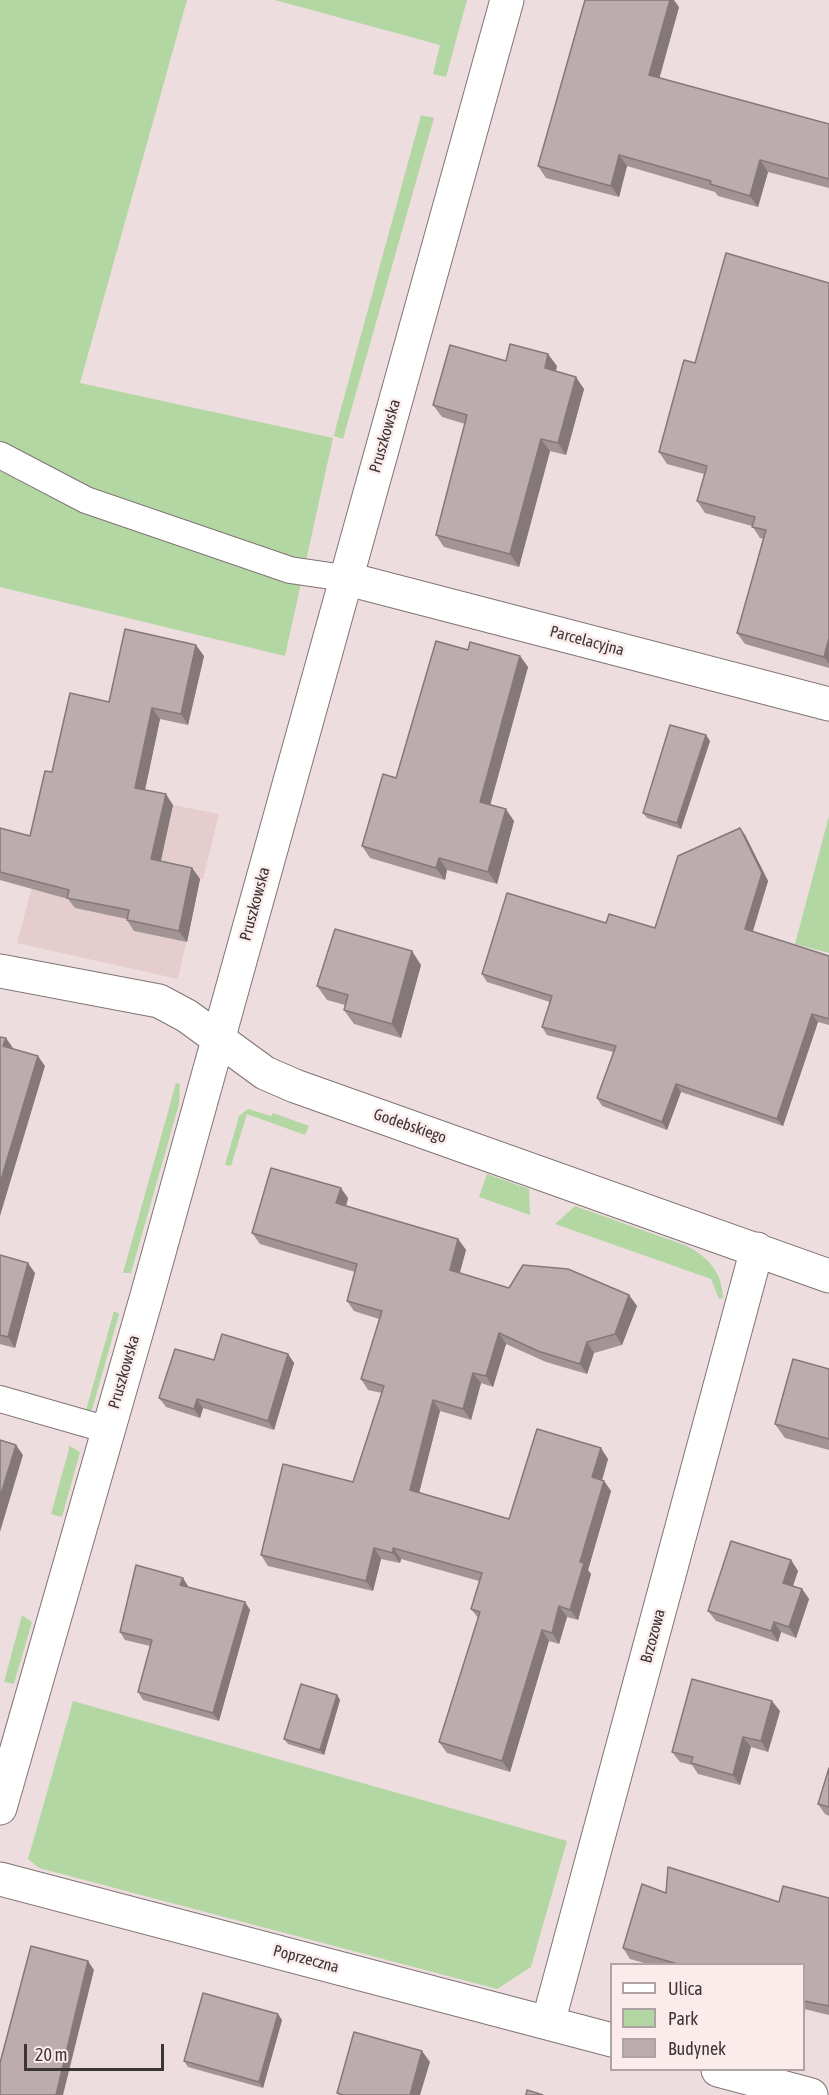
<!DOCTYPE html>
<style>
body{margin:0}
#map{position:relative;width:829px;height:2095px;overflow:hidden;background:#eeddde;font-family:"Asap Condensed",sans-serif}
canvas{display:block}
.legend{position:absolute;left:610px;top:1963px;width:195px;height:108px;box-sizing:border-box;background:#fbebeb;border:2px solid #afa2a3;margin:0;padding:8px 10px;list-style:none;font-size:18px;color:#3c3536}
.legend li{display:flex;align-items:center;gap:12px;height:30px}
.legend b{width:30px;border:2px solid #afa2a3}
.scale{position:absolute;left:24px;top:2044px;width:140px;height:27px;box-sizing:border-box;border:3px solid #3c3536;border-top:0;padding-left:8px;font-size:18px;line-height:21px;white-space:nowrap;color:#3c3536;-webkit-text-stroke:4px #fbebeb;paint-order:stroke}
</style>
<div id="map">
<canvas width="829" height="2095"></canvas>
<ul class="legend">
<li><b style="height:8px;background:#fff"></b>Ulica</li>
<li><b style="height:16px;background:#b2d7a3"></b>Park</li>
<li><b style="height:16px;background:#bcacad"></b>Budynek</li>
</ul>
<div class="scale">20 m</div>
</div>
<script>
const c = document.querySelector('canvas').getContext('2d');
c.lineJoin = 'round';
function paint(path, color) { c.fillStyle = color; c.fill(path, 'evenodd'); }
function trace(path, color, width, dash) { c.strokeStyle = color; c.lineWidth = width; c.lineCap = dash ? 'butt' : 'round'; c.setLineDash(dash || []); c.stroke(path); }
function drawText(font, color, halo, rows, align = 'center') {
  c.font = font + ' "Asap Condensed",sans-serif'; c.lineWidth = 5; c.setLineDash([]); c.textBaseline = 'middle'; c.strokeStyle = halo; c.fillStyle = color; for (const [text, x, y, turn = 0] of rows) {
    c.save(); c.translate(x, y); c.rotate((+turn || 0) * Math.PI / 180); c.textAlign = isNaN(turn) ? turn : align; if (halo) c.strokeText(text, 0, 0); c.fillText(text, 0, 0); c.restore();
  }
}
paint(new Path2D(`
 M 173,805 L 219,814 L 203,879 L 200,879 L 178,979 L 17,943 L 47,830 Z`), '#e5cdce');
paint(new Path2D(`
 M 0,0 L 187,0 L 80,383 L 333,438 L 285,656 L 0,587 Z
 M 275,0 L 467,0 L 446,77 L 433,74 L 440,45 Z
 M 421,115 L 434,118 L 343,439 L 334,436 L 337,423 Z
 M 829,816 L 829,953 L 795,944 Z
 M 176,1083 L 180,1084 L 179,1104 L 131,1273 L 123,1273 Z
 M 248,1109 L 271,1116 L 273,1113 L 309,1126 L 305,1135 L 247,1114 L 231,1166 L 225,1165 L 239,1116 Z
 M 487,1174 L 529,1189 L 530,1215 L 479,1197 Z
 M 575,1206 L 687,1246 C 709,1258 722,1272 723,1298 L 719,1299 L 711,1279 L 555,1224 Z
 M 114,1311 L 119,1314 L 92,1410 L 86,1410 Z
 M 68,1445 L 80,1452 L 62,1517 L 51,1514 L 69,1449 Z
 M 22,1615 L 32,1622 L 14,1684 L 4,1682 Z
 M 73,1701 L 567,1841 L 531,1967 L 497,1989 L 39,1868 L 28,1859 Z`), '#b2d7a3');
const lane = new Path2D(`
 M 0,455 L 86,500 L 290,570 L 344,578
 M 0,1399 L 108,1430`);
const street = new Path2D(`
 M 344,578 L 829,704
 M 0,971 L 159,1001 L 187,1016 L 265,1073 L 295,1086 L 829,1276
 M 0,1879 L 612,2040
 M 548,2023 L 757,1249
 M 718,2070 L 811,2095`);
const secondary = new Path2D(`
 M 0,1808 L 148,1292 L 507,0`);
trace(lane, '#817373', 28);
trace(street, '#817373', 35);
trace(secondary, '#817373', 35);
trace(lane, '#fff', 26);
trace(street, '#fff', 33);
trace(secondary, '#fff', 33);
paint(new Path2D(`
 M 679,7 L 659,78 L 829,124 L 829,188 L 768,172 L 758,207 L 718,196 L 715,192 L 627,166 L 619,197 L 546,178 L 538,166 Z
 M 829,283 L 829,668 L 745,644 L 737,633 L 763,539 L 760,538 L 752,526 L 705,513 L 697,501 L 704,474 L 667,464 L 659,452 L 695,363 Z
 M 506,361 L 557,366 L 556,371 L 584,389 L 566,455 L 550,451 L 519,567 L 444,547 L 436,535 L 465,424 L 442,417 L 433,405 Z
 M 468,650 L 520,656 L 528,667 L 490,805 L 514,821 L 497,884 L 447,870 L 445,880 L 370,858 L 362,846 L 396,778 Z
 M 204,656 L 188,725 L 160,719 L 145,790 L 173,805 L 160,861 L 192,868 L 200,879 L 187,942 L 134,931 L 127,920 L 127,919 L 75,908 L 68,899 L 0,880 L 0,828 L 30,836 L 52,772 L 109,702 Z
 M 706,735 L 710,741 L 681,829 L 647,818 L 643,813 Z
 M 740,828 L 745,835 L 768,881 L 753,931 L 829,956 L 829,1025 L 818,1022 L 783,1126 L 681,1092 L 667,1130 L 602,1106 L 597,1098 L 613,1052 L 547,1035 L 542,1027 L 550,1002 L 487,982 L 482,974 L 606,923 L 655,928 Z
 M 421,965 L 401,1038 L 354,1024 L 344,1010 L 345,1005 L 327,1000 L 317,986 Z
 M 348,1198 L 346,1206 L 458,1239 L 466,1250 L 460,1273 L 509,1288 L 629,1295 L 637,1306 L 622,1345 L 594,1353 L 587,1374 L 546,1362 L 506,1344 L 493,1387 L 481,1383 L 471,1420 L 440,1411 L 419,1493 L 509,1519 L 608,1459 L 602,1480 L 604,1481 L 611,1491 L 588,1570 L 591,1574 L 578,1620 L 567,1617 L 559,1644 L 549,1641 L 510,1772 L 447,1753 L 439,1742 L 478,1618 L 471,1609 L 479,1581 L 401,1559 L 400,1563 L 381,1559 L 373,1591 L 268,1566 L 261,1555 L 353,1482 L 382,1393 L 368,1390 L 361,1379 L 379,1319 L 354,1311 L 347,1301 L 355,1272 L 260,1244 L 252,1233 Z
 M 0,1255 L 35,1273 L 15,1348 L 0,1344 Z
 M 288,1354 L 294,1363 L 274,1430 L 203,1408 L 200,1418 L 166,1407 L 159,1398 L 214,1360 Z
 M 829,1369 L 829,1450 L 785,1438 L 775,1424 Z
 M 791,1560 L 798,1571 L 793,1586 L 802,1589 L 809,1599 L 796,1638 L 781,1632 L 778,1642 L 716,1621 L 708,1611 Z
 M 188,1586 L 188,1587 L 245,1602 L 250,1610 L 219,1721 L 143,1700 L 138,1692 L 150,1646 L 125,1640 L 120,1632 Z
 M 337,1695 L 340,1700 L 324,1755 L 288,1744 L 284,1739 Z
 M 780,1711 L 768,1752 L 751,1747 L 740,1785 L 698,1774 L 692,1765 L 680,1762 L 672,1752 Z
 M 829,1768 L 829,1816 L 825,1814 L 818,1804 Z
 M 666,1893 L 779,1902 L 829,1898 L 829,2015 L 804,2009 L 804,1965 L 651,1965 L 630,1959 L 623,1948 Z
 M 282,2020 L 263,2088 L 188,2067 L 184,2061 Z`), '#a29495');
paint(new Path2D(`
 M 670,0 L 674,0 L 679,7 L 657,87 L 649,75 Z
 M 619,155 L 627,166 L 619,197 L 611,186 Z
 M 760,160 L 768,172 L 758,207 L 750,196 Z
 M 548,354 L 557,366 L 553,381 L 545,368 Z
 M 576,377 L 584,389 L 566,455 L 558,443 Z
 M 541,439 L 550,451 L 519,567 L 510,554 Z
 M 829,638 L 829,664 L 824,657 Z
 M 196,645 L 204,656 L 188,725 L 181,714 Z
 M 520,656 L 528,667 L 488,813 L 480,802 Z
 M 152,708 L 160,719 L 143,799 L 135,788 Z
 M 706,735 L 710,741 L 681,829 L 677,823 Z
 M 166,794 L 173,805 L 159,870 L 151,859 Z
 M 506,809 L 514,821 L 497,884 L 488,872 Z
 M 740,828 L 745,835 L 768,881 L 751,937 L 745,929 Z
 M 439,858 L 447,870 L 445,880 L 436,868 Z
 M 192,868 L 200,879 L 187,942 L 179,931 Z
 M 412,951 L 421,965 L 401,1038 L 392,1024 Z
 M 812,1014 L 818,1022 L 783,1126 L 777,1119 Z
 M 6,1038 L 13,1048 L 3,1046 Z
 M 38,1056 L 45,1066 L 0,1216 L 0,1183 Z
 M 676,1084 L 681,1092 L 667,1130 L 662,1122 Z
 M 341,1188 L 348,1198 L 344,1214 L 336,1203 Z
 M 458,1239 L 466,1250 L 457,1281 L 450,1270 Z
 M 28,1263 L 35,1273 L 15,1348 L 8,1337 Z
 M 629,1295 L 637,1306 L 622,1345 L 615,1334 Z
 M 499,1333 L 506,1344 L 493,1387 L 486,1376 Z
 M 587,1342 L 594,1353 L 587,1374 L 580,1364 Z
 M 288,1354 L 294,1363 L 274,1430 L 268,1421 Z
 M 473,1373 L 481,1383 L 471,1420 L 463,1409 Z
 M 197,1399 L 203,1408 L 200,1418 L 194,1409 Z
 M 433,1400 L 440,1411 L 417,1501 L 410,1490 Z
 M 16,1445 L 23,1455 L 0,1532 L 0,1497 Z
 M 601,1448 L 608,1459 L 600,1487 L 592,1477 Z
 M 604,1481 L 611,1491 L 588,1570 L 591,1574 L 578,1620 L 570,1610 L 580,1562 Z
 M 374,1548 L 381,1559 L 373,1591 L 366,1581 Z
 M 393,1548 L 401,1559 L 400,1563 L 393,1553 Z
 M 791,1560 L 798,1571 L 790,1594 L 783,1583 Z
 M 183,1578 L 188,1586 L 186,1592 L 180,1585 Z
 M 802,1589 L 809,1599 L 796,1638 L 789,1627 Z
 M 245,1602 L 250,1610 L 219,1721 L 213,1713 Z
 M 559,1606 L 567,1617 L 559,1644 L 552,1633 Z
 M 774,1622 L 781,1632 L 778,1642 L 771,1631 Z
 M 542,1630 L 549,1641 L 510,1772 L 502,1761 Z
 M 337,1695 L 340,1700 L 324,1755 L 320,1750 Z
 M 772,1701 L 780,1711 L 768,1752 L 761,1741 Z
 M 743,1737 L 751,1747 L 740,1785 L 733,1775 Z
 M 88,1961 L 94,1970 L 63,2095 L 56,2095 Z
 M 278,2014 L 282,2020 L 263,2088 L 259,2082 Z
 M 422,2051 L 430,2062 L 420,2095 L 410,2095 Z`), '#847879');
const building = new Path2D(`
 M 585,0 L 670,0 L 649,75 L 829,124 L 829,179 L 760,160 L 750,196 L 710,184 L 711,181 L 619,155 L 611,186 L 538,166 Z
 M 726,253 L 829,283 L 829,638 L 824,657 L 737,633 L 766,530 L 752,527 L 755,517 L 697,501 L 707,466 L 659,452 L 684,360 L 695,363 Z
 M 510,344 L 548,354 L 545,368 L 576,377 L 558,443 L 541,439 L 510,554 L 436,535 L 467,415 L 433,405 L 450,345 L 506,361 Z
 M 125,629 L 196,645 L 181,714 L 152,708 L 135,788 L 166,794 L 151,859 L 192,868 L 179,931 L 127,920 L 129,910 L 67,898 L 69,890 L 0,872 L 0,828 L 30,836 L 45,771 L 52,772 L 70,693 L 109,702 Z
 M 436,641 L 468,650 L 470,642 L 520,656 L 480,802 L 506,809 L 488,872 L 439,858 L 436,868 L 362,846 L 383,774 L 396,778 Z
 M 670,725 L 706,735 L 677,823 L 643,813 Z
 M 740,828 L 762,873 L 745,929 L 829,956 L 829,1019 L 812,1014 L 777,1119 L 676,1084 L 662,1122 L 597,1098 L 616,1046 L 542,1027 L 552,996 L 482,974 L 507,893 L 606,923 L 609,914 L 655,928 L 678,856 Z
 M 335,929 L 412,951 L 392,1024 L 344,1010 L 348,995 L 317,986 Z
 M 0,1037 L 6,1038 L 3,1046 L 38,1056 L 0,1183 Z
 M 271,1168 L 341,1188 L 336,1203 L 458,1239 L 450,1270 L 509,1288 L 523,1265 L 568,1269 L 629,1295 L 615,1334 L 587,1342 L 580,1364 L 538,1351 L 499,1333 L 486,1376 L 473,1373 L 463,1409 L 433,1400 L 410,1490 L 509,1519 L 537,1429 L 601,1448 L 592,1477 L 604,1481 L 580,1562 L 584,1563 L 570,1610 L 559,1606 L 552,1633 L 542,1630 L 502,1761 L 439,1742 L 480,1612 L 471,1609 L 482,1573 L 393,1548 L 393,1553 L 374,1548 L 366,1581 L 261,1555 L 283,1464 L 353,1482 L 384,1386 L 361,1379 L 382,1311 L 347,1301 L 357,1264 L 252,1233 Z
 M 0,1255 L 28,1263 L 8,1337 L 0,1335 Z
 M 222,1334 L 288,1354 L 268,1421 L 197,1399 L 194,1409 L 159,1398 L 175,1349 L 214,1360 Z
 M 793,1359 L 829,1369 L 829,1439 L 775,1424 Z
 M 0,1440 L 16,1445 L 0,1497 Z
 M 731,1541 L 791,1560 L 783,1583 L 802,1589 L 789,1627 L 774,1622 L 771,1631 L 708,1611 Z
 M 136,1565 L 183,1578 L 180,1585 L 245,1602 L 213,1713 L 138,1692 L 152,1640 L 120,1632 Z
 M 692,1679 L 772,1701 L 761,1741 L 743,1737 L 733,1775 L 691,1763 L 693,1757 L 672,1752 Z
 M 301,1684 L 337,1695 L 320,1750 L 284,1739 Z
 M 829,1768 L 829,1807 L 818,1804 Z
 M 668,1867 L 779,1902 L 783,1886 L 829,1898 L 829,2006 L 804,2001 L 804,1965 L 681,1965 L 623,1948 L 642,1884 L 666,1893 Z
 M 31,1946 L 88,1961 L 56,2095 L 0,2095 L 0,2063 Z
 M 203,1993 L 278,2014 L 259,2082 L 184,2061 Z
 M 354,2032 L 422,2051 L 410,2095 L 343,2095 L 337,2093 Z
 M 527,2090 L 543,2095 L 526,2095 Z`);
paint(building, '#bcacad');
trace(building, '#847879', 1.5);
drawText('16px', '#3c3536', '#fbebeb', [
 ["Pruszkowska",385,436,-74],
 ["Parcelacyjna",587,641,15],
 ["Pruszkowska",255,904,-75],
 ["Godebskiego",410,1126,19],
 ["Pruszkowska",124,1372,-74],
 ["Brzozowa",653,1636,-75],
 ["Poprzeczna",306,1959,15]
]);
</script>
